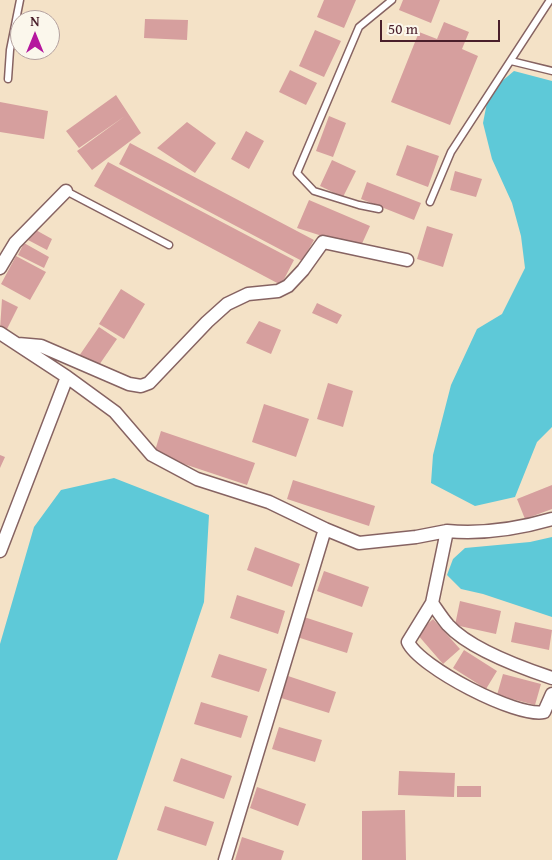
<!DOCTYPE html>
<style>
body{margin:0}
#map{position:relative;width:552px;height:860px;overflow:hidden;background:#f4e2c7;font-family:"Gentium Book Plus",serif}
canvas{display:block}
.north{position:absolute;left:10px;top:10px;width:50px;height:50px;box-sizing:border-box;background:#fbf7ec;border:1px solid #b4a19f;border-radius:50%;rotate:0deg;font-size:14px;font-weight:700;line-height:20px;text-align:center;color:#4a1f2b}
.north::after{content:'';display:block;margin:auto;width:18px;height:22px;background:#b5179e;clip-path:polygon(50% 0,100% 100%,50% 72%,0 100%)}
.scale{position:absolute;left:380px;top:20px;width:120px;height:22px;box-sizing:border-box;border:2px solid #4a1f2b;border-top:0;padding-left:6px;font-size:15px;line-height:18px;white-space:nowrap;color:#4a1f2b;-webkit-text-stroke:4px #fbf7ec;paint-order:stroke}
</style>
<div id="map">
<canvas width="552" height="860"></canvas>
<div class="north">N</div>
<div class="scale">50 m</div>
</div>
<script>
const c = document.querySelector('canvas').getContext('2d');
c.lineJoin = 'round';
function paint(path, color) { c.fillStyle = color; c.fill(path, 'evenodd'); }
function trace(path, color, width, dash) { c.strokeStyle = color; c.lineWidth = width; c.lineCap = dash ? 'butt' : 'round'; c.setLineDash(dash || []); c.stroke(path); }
paint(new Path2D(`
 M 514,71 L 552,81 L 552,427 L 537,442 L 515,497 L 475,506 L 431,483 L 433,455 L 451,385 L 477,329 L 502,314 L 525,268 L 521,236 L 512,203 L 492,159 L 483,123 L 489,92 Z
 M 114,478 L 209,515 L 204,602 L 117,860 L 0,860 L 0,644 L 34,527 L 61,490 Z
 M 552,537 L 552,617 L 483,594 L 461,589 L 447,575 L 453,559 L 465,548 L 530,542 Z`), '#5ec9d8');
paint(new Path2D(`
 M 324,0 L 356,0 L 344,28 L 317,17 Z
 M 403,0 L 440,0 L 431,23 L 399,10 Z
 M 145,19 L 188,20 L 187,40 L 144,38 Z
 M 444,22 L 469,32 L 462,49 L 478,56 L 450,125 L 391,102 L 419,32 L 437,39 Z
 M 315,30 L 341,41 L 324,77 L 299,66 Z
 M 290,70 L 317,83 L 306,105 L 279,92 Z
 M 116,95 L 141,133 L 92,170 L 77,151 L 125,116 L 79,148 L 66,131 Z
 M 0,102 L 48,111 L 44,139 L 0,132 Z
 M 329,116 L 346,123 L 333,157 L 316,151 Z
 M 187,122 L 216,143 L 195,173 L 157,148 Z
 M 246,131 L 264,141 L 249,169 L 231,159 Z
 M 130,143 L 314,240 L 302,261 L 119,164 Z
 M 407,145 L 439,156 L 428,187 L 396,175 Z
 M 332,160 L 356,171 L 343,197 L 320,186 Z
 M 108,162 L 294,260 L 281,285 L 94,186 Z
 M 455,171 L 482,179 L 476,197 L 450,190 Z
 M 367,182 L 421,203 L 414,220 L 361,199 Z
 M 309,200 L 370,226 L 360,248 L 297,228 Z
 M 427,226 L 453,234 L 443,267 L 417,259 Z
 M 34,229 L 52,239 L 47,250 L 28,240 Z
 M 24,243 L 49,257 L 44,268 L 18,255 Z
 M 16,256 L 46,272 L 30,300 L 1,284 Z
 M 121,289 L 145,304 L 124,339 L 99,324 Z
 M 2,299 L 18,307 L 6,331 L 0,329 Z
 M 317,303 L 342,315 L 337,324 L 312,313 Z
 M 259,321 L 281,330 L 271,354 L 246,343 Z
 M 99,327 L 117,339 L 97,368 L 79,356 Z
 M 328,383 L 353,391 L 343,427 L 317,419 Z
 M 264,404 L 309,419 L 296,457 L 252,442 Z
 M 161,431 L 255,463 L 247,485 L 154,454 Z
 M 0,455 L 5,457 L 0,468 Z
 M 293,480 L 375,506 L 369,526 L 287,499 Z
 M 552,485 L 552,509 L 525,519 L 517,499 Z
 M 255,547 L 300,564 L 292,587 L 247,570 Z
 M 324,571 L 369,587 L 362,607 L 317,591 Z
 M 237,595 L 285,611 L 278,634 L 230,618 Z
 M 460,601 L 501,611 L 496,634 L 455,625 Z
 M 304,617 L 353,633 L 347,653 L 297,637 Z
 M 433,619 L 460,649 L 443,664 L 417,634 Z
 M 515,622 L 552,630 L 549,650 L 511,642 Z
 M 464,650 L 497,671 L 486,689 L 453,668 Z
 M 219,654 L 267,669 L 259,692 L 211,677 Z
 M 503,674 L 541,684 L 535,705 L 497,695 Z
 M 285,675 L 336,692 L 329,713 L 278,697 Z
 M 201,702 L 248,716 L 241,738 L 194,724 Z
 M 279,727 L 322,740 L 315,762 L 272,749 Z
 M 181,758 L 232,776 L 224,799 L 173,781 Z
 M 399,771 L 455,773 L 454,797 L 398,795 Z
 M 457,786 L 481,786 L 481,797 L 457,797 Z
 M 257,787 L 306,804 L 298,826 L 250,808 Z
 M 165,806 L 214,822 L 206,846 L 157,830 Z
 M 405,810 L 406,860 L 362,860 L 362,811 Z
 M 242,837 L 284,851 L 281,860 L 235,860 Z`), '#d69f9e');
const service = new Path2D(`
 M 511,61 L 552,71
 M 8,79 L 10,50 L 20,0
 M 66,191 L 169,245
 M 430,202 L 451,152 L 550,0
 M 379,209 L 359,205 L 314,191 L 297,173 L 359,27 L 392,0`);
const minor = new Path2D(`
 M 0,268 L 15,243 L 66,191
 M 0,333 L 67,377 L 115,412 L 152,455 L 197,479 L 269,502 L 325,529 L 225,860
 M 18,344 L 41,346 L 129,384 L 141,386 L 149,383 L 207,322 L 227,304 L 248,294 L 278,291 L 288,286 L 303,270 L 323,242 L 407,260
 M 552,519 C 518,529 482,534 447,531 L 432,603 L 408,642 C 419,667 517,718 544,712 L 552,694
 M 325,529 L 359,543 L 416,537 L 447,531
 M 0,551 L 67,377
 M 432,603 C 437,610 442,618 448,625 C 469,648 522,668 552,678`);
trace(service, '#866362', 9);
trace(minor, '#866362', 15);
trace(service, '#fff', 6);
trace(minor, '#fff', 12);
</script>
